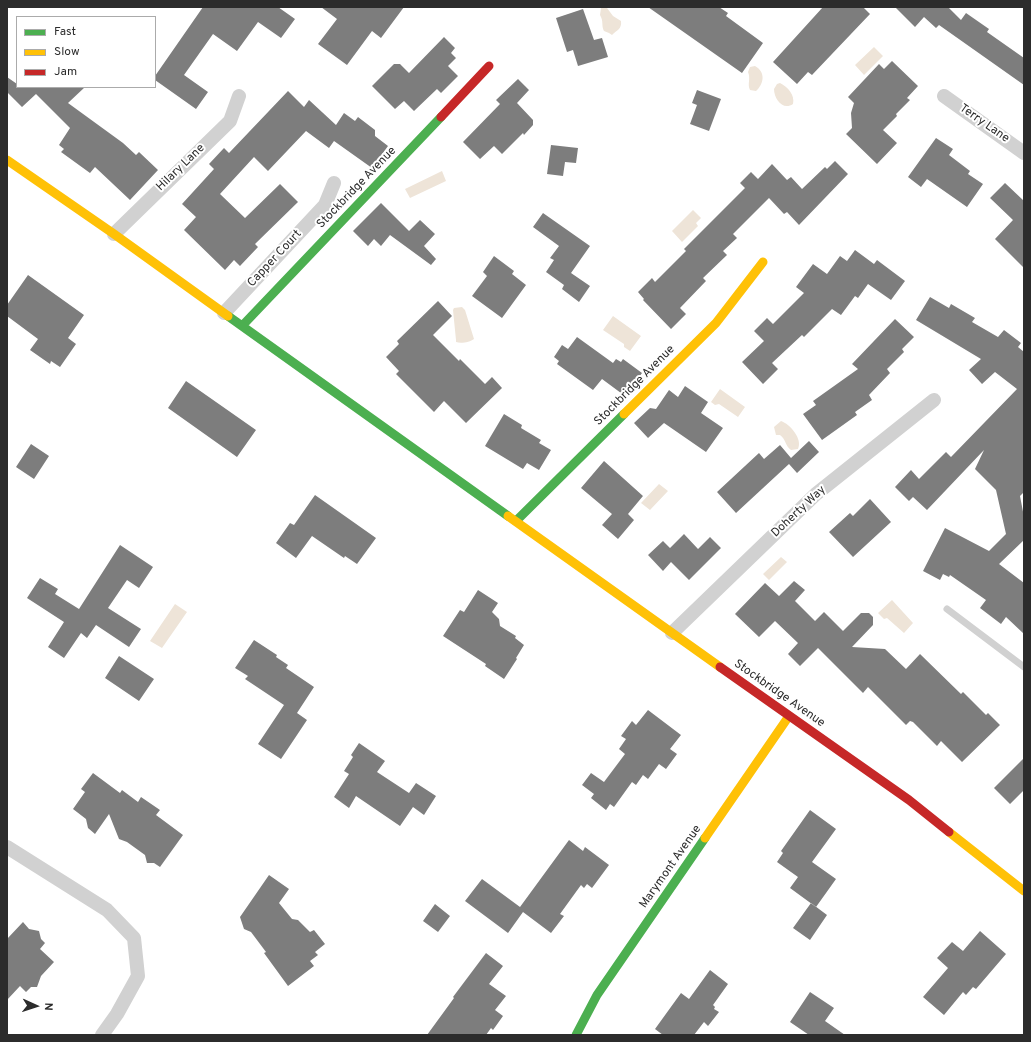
<!DOCTYPE html>
<style>
body{margin:0}
#map{position:relative;width:1031px;height:1042px;overflow:hidden;background:#fff;font-family:Overpass,sans-serif}
canvas{display:block}
.frame{position:absolute;inset:0;border:8px solid #2c2c2c;pointer-events:none}
.legend{position:absolute;left:16px;top:16px;width:140px;height:72px;box-sizing:border-box;background:#fff;border:1px solid #ababab;margin:0;padding:5px 7px;list-style:none;font-size:12px;color:#2c2c2c}
.legend li{display:flex;align-items:center;gap:8px;height:20px}
.legend b{width:20px;border:1px solid #ababab}
.north{position:absolute;left:16px;top:986px;width:40px;height:40px;-webkit-text-stroke:3px #fff;paint-order:stroke;rotate:93deg;font-size:11px;font-weight:700;line-height:16px;text-align:center;color:#2c2c2c}
.north::after{content:'';display:block;margin:auto;width:14px;height:18px;background:#2c2c2c;clip-path:polygon(50% 0,100% 100%,50% 72%,0 100%)}
</style>
<div id="map">
<canvas width="1031" height="1042"></canvas>
<div class="frame"></div>
<ul class="legend">
<li><b style="height:5px;background:#4caf50"></b>Fast</li>
<li><b style="height:5px;background:#ffc107"></b>Slow</li>
<li><b style="height:5px;background:#c62828"></b>Jam</li>
</ul>
<div class="north">N</div>
</div>
<script>
const c = document.querySelector('canvas').getContext('2d');
c.lineJoin = 'round';
function paint(path, color) { c.fillStyle = color; c.fill(path, 'evenodd'); }
function trace(path, color, width, dash) { c.strokeStyle = color; c.lineWidth = width; c.lineCap = dash ? 'butt' : 'round'; c.setLineDash(dash || []); c.stroke(path); }
function drawText(font, color, halo, rows, align = 'center') {
  c.font = font + ' Overpass,sans-serif'; c.lineWidth = 4; c.setLineDash([]); c.textBaseline = 'middle'; c.strokeStyle = halo; c.fillStyle = color; for (const [text, x, y, turn = 0] of rows) {
    c.save(); c.translate(x, y); c.rotate((+turn || 0) * Math.PI / 180); c.textAlign = isNaN(turn) ? turn : align; if (halo) c.strokeText(text, 0, 0); c.fillText(text, 0, 0); c.restore();
  }
}
paint(new Path2D(`
 M 601,8 L 607,8 L 613,16 L 621,21 C 622,29 617,30 612,35 L 609,33 L 604,31 C 601,25 604,22 600,15 Z
 M 874,47 L 883,56 L 864,75 L 855,65 Z
 M 755,66 C 766,72 764,84 756,91 L 750,90 C 747,84 751,79 748,72 L 750,67 Z
 M 780,83 C 788,87 795,95 793,104 C 783,111 774,99 774,89 L 777,84 Z
 M 442,171 L 446,181 L 410,198 L 405,189 Z
 M 693,210 L 701,218 L 696,223 L 698,226 L 682,242 L 672,231 Z
 M 462,307 L 465,310 L 474,339 C 470,342 461,344 456,342 L 456,340 L 453,310 L 454,308 Z
 M 613,316 L 641,336 L 630,351 L 624,347 L 624,344 L 603,330 Z
 M 720,389 L 745,407 L 738,417 L 719,404 L 715,405 L 711,402 Z
 M 781,421 C 790,424 803,439 798,449 L 791,450 C 785,446 786,439 780,435 L 776,435 L 774,427 Z
 M 659,484 L 668,491 L 650,510 L 641,503 Z
 M 781,557 L 787,562 L 769,580 L 763,574 Z
 M 892,600 L 913,623 L 904,633 L 887,618 L 884,619 L 878,613 Z
 M 175,604 L 187,612 L 162,648 L 150,641 Z`), '#eee4d8');
paint(new Path2D(`
 M 203,7 L 278,7 L 295,19 L 281,38 L 258,22 L 237,51 L 213,34 L 184,75 L 208,92 L 196,109 L 155,80 L 155,76 Z
 M 321,7 L 404,7 L 381,38 L 372,31 L 347,65 L 318,44 L 337,19 Z
 M 648,7 L 719,7 L 728,13 L 726,16 L 763,43 L 742,73 Z
 M 823,7 L 863,7 L 870,14 L 812,75 L 808,72 L 797,84 L 773,62 Z
 M 895,7 L 948,7 L 961,20 L 966,13 L 989,29 L 987,32 L 1024,58 L 1024,85 L 939,25 L 936,28 L 924,17 L 915,27 Z
 M 583,9 L 594,40 L 602,38 L 608,57 L 578,66 L 573,50 L 567,52 L 556,18 Z
 M 444,37 L 455,48 L 451,53 L 456,58 L 448,66 L 458,76 L 441,93 L 437,89 L 414,111 L 404,101 L 395,109 L 372,86 L 394,64 L 400,64 L 409,73 Z
 M 892,61 L 918,86 L 907,98 L 910,100 L 896,114 L 897,116 L 883,130 L 897,143 L 877,164 L 846,134 L 852,128 L 851,113 L 854,103 L 848,97 L 879,64 L 884,69 Z
 M 7,77 L 17,84 L 17,87 L 85,87 L 68,103 L 123,143 L 136,155 L 139,152 L 158,170 L 130,200 L 95,167 L 90,173 L 61,152 L 64,149 L 59,145 L 70,128 L 36,94 L 22,107 L 7,92 Z
 M 518,79 L 529,90 L 517,103 L 533,120 L 533,125 L 524,135 L 523,133 L 502,154 L 494,146 L 480,159 L 463,142 L 500,104 L 496,100 Z
 M 697,90 L 721,99 L 709,131 L 690,124 L 697,105 L 692,103 Z
 M 288,91 L 304,107 L 309,100 L 336,125 L 344,113 L 355,121 L 358,117 L 375,130 L 375,136 L 388,146 L 372,168 L 334,141 L 329,148 L 306,131 L 268,171 L 254,157 L 220,194 L 245,218 L 280,184 L 298,202 L 255,244 L 258,247 L 240,266 L 234,260 L 225,270 L 184,230 L 196,217 L 182,204 L 214,169 L 209,164 L 224,148 L 229,153 Z
 M 936,138 L 953,149 L 949,155 L 970,171 L 968,174 L 983,184 L 967,207 L 927,179 L 921,187 L 908,177 Z
 M 551,145 L 578,148 L 576,163 L 565,162 L 563,176 L 547,174 Z
 M 835,161 L 848,174 L 799,225 L 787,212 L 784,214 L 769,198 L 733,234 L 737,238 L 723,251 L 727,255 L 703,278 L 706,281 L 680,308 L 686,314 L 671,329 L 643,300 L 644,299 L 638,292 L 652,278 L 655,282 L 686,251 L 684,249 L 745,188 L 740,183 L 751,172 L 758,179 L 772,164 L 787,180 L 791,177 L 802,189 L 825,167 L 827,169 Z
 M 1005,183 L 1024,201 L 1024,268 L 995,239 L 1013,220 L 990,198 Z
 M 381,203 L 409,231 L 420,220 L 435,234 L 424,246 L 436,259 L 431,265 L 390,235 L 381,246 L 374,239 L 368,246 L 353,231 Z
 M 543,213 L 590,246 L 571,273 L 590,286 L 579,302 L 562,289 L 564,285 L 546,272 L 554,260 L 550,258 L 559,246 L 533,227 Z
 M 855,250 L 874,264 L 877,260 L 905,281 L 891,300 L 868,284 L 858,298 L 855,296 L 841,315 L 832,309 L 804,337 L 802,335 L 772,363 L 778,369 L 763,384 L 742,362 L 764,341 L 754,331 L 767,318 L 773,324 L 804,293 L 796,287 L 813,264 L 827,274 L 840,256 L 847,261 Z
 M 494,256 L 514,271 L 512,274 L 526,285 L 502,318 L 472,296 L 487,276 L 483,272 Z
 M 28,275 L 84,315 L 68,338 L 76,344 L 60,367 L 51,361 L 50,364 L 30,350 L 38,339 L 7,316 L 7,305 Z
 M 930,297 L 949,308 L 951,304 L 975,318 L 972,322 L 998,337 L 1004,330 L 1021,343 L 1018,347 L 1024,352 L 1024,492 L 1020,496 L 1024,517 L 1024,540 L 999,564 L 1024,583 L 1024,634 L 1006,617 L 1001,624 L 980,608 L 986,600 L 950,575 L 949,577 L 943,574 L 940,580 L 923,571 L 945,528 L 989,551 L 1006,534 L 996,490 L 975,469 L 984,450 L 927,510 L 913,497 L 909,501 L 895,487 L 911,470 L 919,479 L 946,452 L 951,457 L 1017,389 L 995,372 L 982,384 L 969,370 L 981,359 L 916,320 Z
 M 438,301 L 452,316 L 433,335 L 459,361 L 460,359 L 485,384 L 492,377 L 502,388 L 466,423 L 444,401 L 434,412 L 396,374 L 399,371 L 386,357 L 399,344 L 397,341 Z
 M 895,319 L 914,337 L 902,349 L 904,352 L 887,369 L 890,373 L 869,395 L 872,400 L 855,412 L 857,415 L 822,440 L 803,414 L 816,405 L 813,401 L 858,369 L 852,364 Z
 M 577,337 L 613,363 L 616,359 L 621,362 L 623,359 L 642,373 L 625,396 L 602,379 L 593,390 L 557,364 L 559,361 L 554,357 L 562,345 L 568,349 Z
 M 186,381 L 256,430 L 237,457 L 168,408 Z
 M 685,386 L 708,402 L 701,413 L 723,428 L 706,452 L 664,423 L 648,438 L 634,423 L 650,408 L 656,409 L 669,390 L 678,397 Z
 M 504,414 L 522,425 L 521,428 L 541,440 L 539,443 L 551,450 L 539,470 L 527,463 L 523,469 L 485,446 Z
 M 809,441 L 819,452 L 797,473 L 789,464 L 736,513 L 717,492 L 759,453 L 764,459 L 780,445 L 791,458 Z
 M 31,444 L 49,456 L 34,479 L 16,467 Z
 M 604,461 L 643,496 L 628,514 L 634,520 L 618,539 L 602,525 L 612,514 L 581,488 Z
 M 315,495 L 376,538 L 357,564 L 345,556 L 344,558 L 312,536 L 296,558 L 276,543 L 290,523 L 294,525 Z
 M 870,499 L 891,522 L 853,557 L 829,532 L 850,513 L 853,516 Z
 M 684,534 L 698,549 L 710,537 L 721,548 L 689,580 L 671,562 L 663,571 L 648,555 L 663,541 L 670,548 Z
 M 120,545 L 153,567 L 139,588 L 127,580 L 108,608 L 141,629 L 129,647 L 96,625 L 87,638 L 81,633 L 64,658 L 48,647 L 64,622 L 27,598 L 40,578 L 58,589 L 55,594 L 79,609 Z
 M 794,581 L 805,590 L 795,601 L 815,621 L 824,612 L 843,631 L 861,613 L 869,613 L 873,617 L 873,625 L 852,647 L 885,649 L 906,669 L 920,654 L 961,694 L 963,692 L 986,715 L 988,713 L 1000,725 L 962,762 L 941,741 L 937,746 L 913,722 L 910,721 L 906,725 L 868,687 L 863,693 L 818,648 L 800,666 L 788,654 L 798,643 L 775,621 L 759,637 L 735,614 L 765,583 L 779,596 Z
 M 478,590 L 498,603 L 492,612 L 499,619 L 500,626 L 516,636 L 515,638 L 524,645 L 516,658 L 517,659 L 504,679 L 485,666 L 486,664 L 443,636 L 460,610 L 464,612 Z
 M 254,640 L 277,655 L 276,657 L 288,665 L 286,668 L 314,687 L 297,713 L 307,720 L 281,759 L 258,744 L 284,705 L 245,679 L 248,676 L 235,668 Z
 M 119,656 L 154,679 L 139,701 L 105,678 Z
 M 648,710 L 681,735 L 670,749 L 677,754 L 666,769 L 659,764 L 648,779 L 643,775 L 636,785 L 632,782 L 614,807 L 610,804 L 606,810 L 591,798 L 594,794 L 582,785 L 591,773 L 604,782 L 625,754 L 619,749 L 626,739 L 621,736 L 632,721 L 636,725 Z
 M 359,743 L 385,761 L 377,772 L 409,793 L 416,783 L 436,796 L 424,815 L 413,807 L 400,826 L 356,796 L 349,808 L 334,797 L 349,774 L 344,771 L 353,757 L 351,755 Z
 M 1024,758 L 1024,790 L 1010,804 L 994,788 Z
 M 93,773 L 120,793 L 122,790 L 138,802 L 141,797 L 160,810 L 156,815 L 183,835 L 160,867 L 154,863 L 147,863 L 145,855 L 127,842 L 119,839 L 109,814 L 95,834 L 88,828 L 86,819 L 73,809 L 85,792 L 81,789 Z
 M 810,810 L 836,829 L 812,862 L 836,879 L 816,907 L 790,888 L 798,877 L 777,862 L 783,853 L 781,851 Z
 M 569,840 L 583,851 L 585,847 L 609,865 L 592,888 L 587,884 L 584,888 L 581,885 L 560,914 L 564,916 L 551,933 L 523,912 L 508,933 L 465,901 L 482,879 L 520,907 Z
 M 269,875 L 289,889 L 279,903 L 292,919 L 298,920 L 310,932 L 314,930 L 325,944 L 315,952 L 318,955 L 310,961 L 314,966 L 288,986 L 264,953 L 266,952 L 251,932 L 244,929 L 240,917 Z
 M 811,903 L 827,915 L 810,940 L 793,928 Z
 M 435,904 L 450,916 L 438,932 L 423,921 Z
 M 23,922 L 29,929 L 39,931 L 41,939 L 45,943 L 40,949 L 54,962 L 41,976 L 37,987 L 31,987 L 26,992 L 20,986 L 7,1000 L 7,939 Z
 M 980,931 L 1006,954 L 976,989 L 973,987 L 966,995 L 963,992 L 944,1015 L 923,997 L 948,968 L 937,958 L 952,942 L 963,951 Z
 M 486,953 L 503,966 L 489,984 L 506,996 L 495,1010 L 503,1016 L 493,1030 L 491,1028 L 486,1035 L 427,1035 L 454,998 L 453,997 Z
 M 710,970 L 728,984 L 713,1005 L 715,1007 L 714,1009 L 719,1012 L 708,1026 L 704,1022 L 694,1035 L 663,1035 L 655,1029 L 681,993 L 689,999 Z
 M 810,992 L 834,1008 L 825,1021 L 845,1035 L 809,1035 L 790,1022 Z`), '#7d7d7d');
trace(new Path2D(`
 M 947,609 L 1024,667`), '#d1d1d1', 7);
trace(new Path2D(`
 M 944,96 L 1024,153
 M 114,234 L 230,121 L 239,96
 M 224,313 L 325,205 L 334,183
 M 672,633 L 816,494 L 934,400
 M 7,847 L 107,910 L 134,938 L 138,976 L 117,1014 L 102,1035`), '#d1d1d1', 14);
trace(new Path2D(`
 M 228,316 L 508,516
 M 242,326 L 441,117
 M 516,521 L 624,414
 M 576,1035 L 597,995 L 705,838`), '#4caf50', 9);
trace(new Path2D(`
 M 7,160 L 114,234 L 228,316
 M 624,414 L 716,323 L 763,262
 M 508,516 L 720,667
 M 949,832 L 1024,891
 M 705,838 L 789,716`), '#ffc107', 9);
trace(new Path2D(`
 M 441,117 L 489,66
 M 720,667 L 909,800 L 949,832`), '#c62828', 9);
drawText('12px', '#2c2c2c', '#fff', [
 ["Terry Lane",984,124,35],
 ["Hilary Lane",181,168,-44],
 ["Stockbridge Avenue",357,188,-46],
 ["Capper Court",275,259,-47],
 ["Stockbridge Avenue",635,386,-45],
 ["Doherty Way",799,512,-43],
 ["Stockbridge Avenue",779,694,35],
 ["Marymont Avenue",671,867,-55]
]);
</script>
